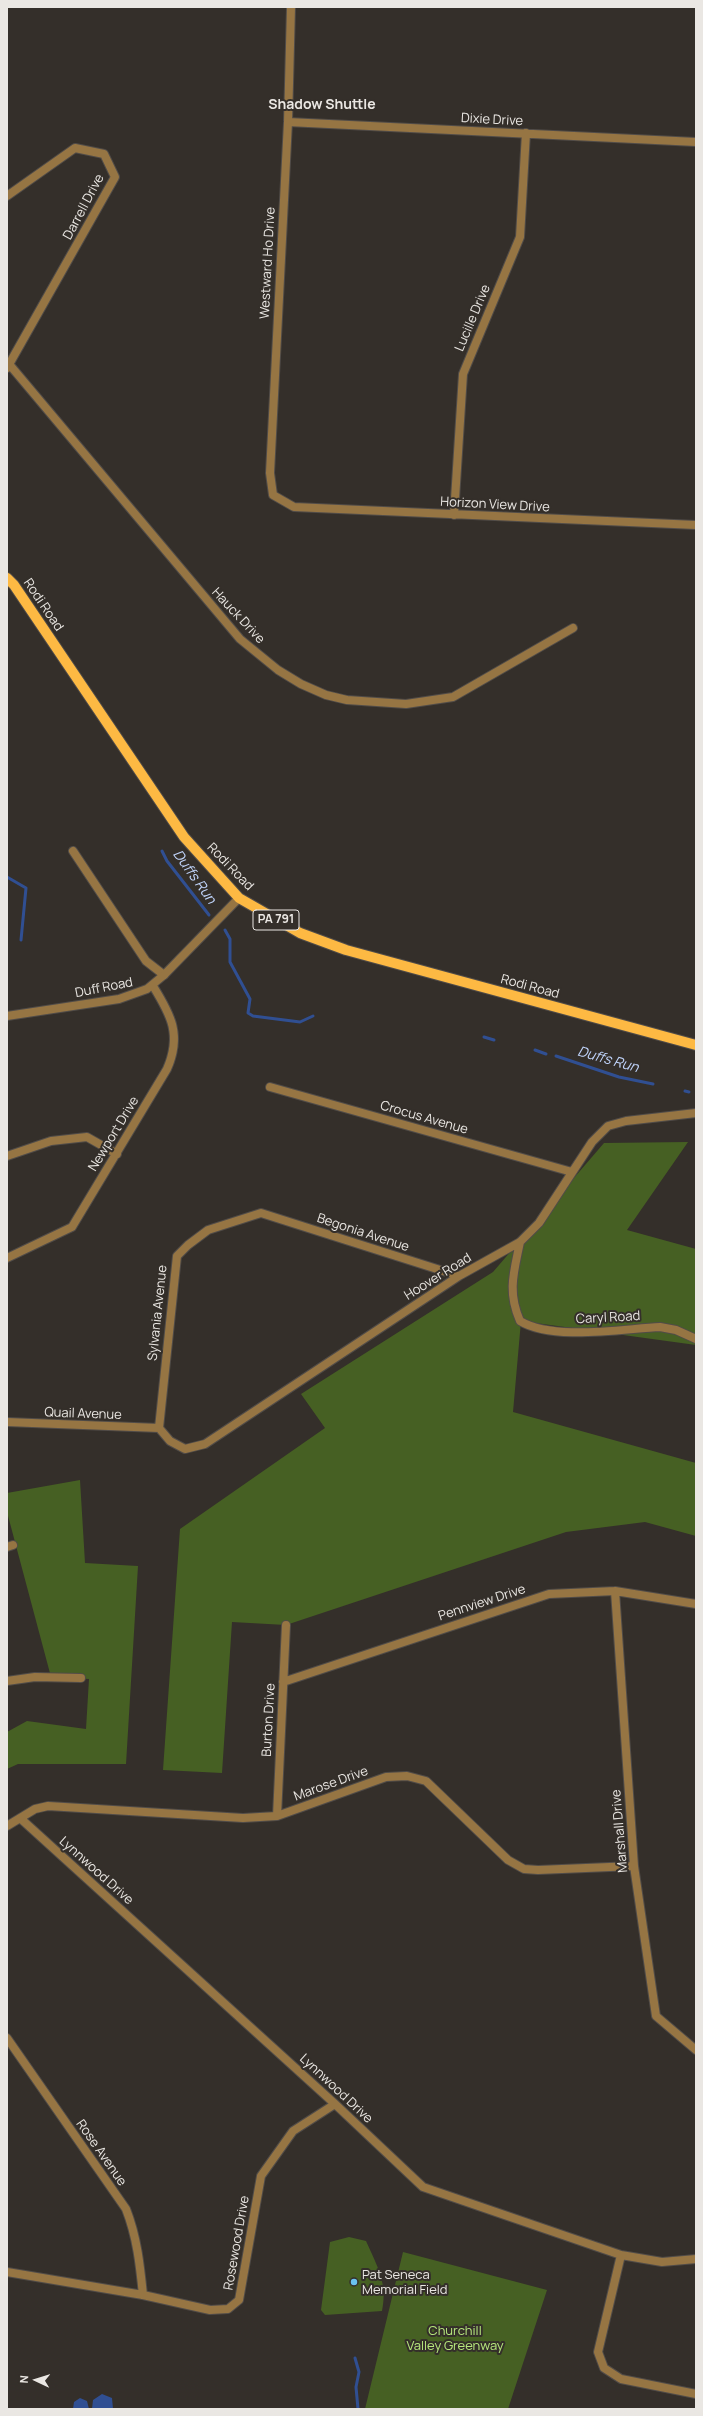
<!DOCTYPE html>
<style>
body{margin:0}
#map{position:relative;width:703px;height:2416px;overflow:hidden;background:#342f2a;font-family:Manrope,sans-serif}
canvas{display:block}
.frame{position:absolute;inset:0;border:8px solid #eae7e3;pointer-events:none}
.north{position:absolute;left:16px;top:2360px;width:40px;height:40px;-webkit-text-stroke:3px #342f2a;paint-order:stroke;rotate:274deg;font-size:11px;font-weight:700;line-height:16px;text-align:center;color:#eae7e3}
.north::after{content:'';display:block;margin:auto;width:14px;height:18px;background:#eae7e3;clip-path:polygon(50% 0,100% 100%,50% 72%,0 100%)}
</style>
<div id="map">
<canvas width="703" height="2416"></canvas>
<div class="frame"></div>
<div class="north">N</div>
</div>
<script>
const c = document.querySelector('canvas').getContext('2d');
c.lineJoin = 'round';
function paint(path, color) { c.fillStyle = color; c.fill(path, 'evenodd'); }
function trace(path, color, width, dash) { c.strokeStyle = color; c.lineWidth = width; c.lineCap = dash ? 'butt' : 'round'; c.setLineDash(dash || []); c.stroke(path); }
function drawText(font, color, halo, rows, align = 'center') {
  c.font = font + ' Manrope,sans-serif'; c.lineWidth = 4; c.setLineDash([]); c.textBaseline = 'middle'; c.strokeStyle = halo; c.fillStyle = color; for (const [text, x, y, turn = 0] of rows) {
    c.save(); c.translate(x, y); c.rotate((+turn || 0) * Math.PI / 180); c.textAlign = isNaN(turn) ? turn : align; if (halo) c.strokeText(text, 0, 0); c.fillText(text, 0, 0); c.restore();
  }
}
paint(new Path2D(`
 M 688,1142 L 627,1230 L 696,1249 L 696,1345 L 521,1321 L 513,1412 L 696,1463 L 696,1536 L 645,1522 L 566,1532 L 286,1625 L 232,1622 L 222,1773 L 163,1770 L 180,1529 L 325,1428 L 301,1394 L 493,1272 L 604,1143 Z
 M 80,1480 L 85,1563 L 138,1566 L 126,1764 L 18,1764 L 7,1769 L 7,1732 L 27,1721 L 86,1729 L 89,1679 L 51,1677 L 7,1512 L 7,1493 Z
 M 349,2237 L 366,2241 C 377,2266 388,2283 382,2311 L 325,2315 L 321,2310 L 330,2242 Z
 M 403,2252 L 547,2290 L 508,2409 L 365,2409 Z`), '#466023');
paint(new Path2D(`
 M 102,2394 L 112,2398 L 113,2409 L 92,2409 L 93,2400 Z
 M 80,2398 L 87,2401 L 89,2409 L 73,2409 L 74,2402 Z`), '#304f92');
trace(new Path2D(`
 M 162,851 L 167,861 L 209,915
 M 7,877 L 26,888 L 21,940
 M 225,930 L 230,939 L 230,962 L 250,999 L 248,1013 L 253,1016 L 300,1022 L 313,1016
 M 484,1037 L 494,1040
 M 535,1050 L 546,1054
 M 556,1056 L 619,1077 L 653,1084
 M 685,1091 L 689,1092
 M 355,2358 L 359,2372 L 356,2387 L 358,2409`), '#304f92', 3);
const minor = new Path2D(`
 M 291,7 L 288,122 L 270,473 L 273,495 L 294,507 L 696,525
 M 288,122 L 696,142
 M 7,196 L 75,148 L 104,154 L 115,177 L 7,368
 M 9,364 L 240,639 L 278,670 L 301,684 L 326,695 L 347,700 L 406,704 L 453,697 L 573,628
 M 454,515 L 463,374 L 520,237 L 526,133
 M 73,851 L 146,961 L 164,975
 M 270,1087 L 572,1172
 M 7,1156 L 51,1141 L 87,1137 L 117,1154
 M 520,1242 C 514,1272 507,1291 520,1321 C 553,1341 621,1329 660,1327 L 676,1330 L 696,1339
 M 7,1258 L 72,1227 L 167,1069 C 182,1035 171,1015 153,986
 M 459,1276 L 261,1213 L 208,1230 L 188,1245 L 177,1256 L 159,1428 L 170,1441 L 185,1449 L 205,1444 L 459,1276 L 520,1242 L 539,1223 L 592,1142 L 608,1126 L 626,1121 L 696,1113
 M 7,1422 L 159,1428
 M 7,1547 L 13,1545
 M 615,1591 L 634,1866 L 656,2016 L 696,2050
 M 7,1681 L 35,1677 L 81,1678
 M 283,1682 L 549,1594 L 615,1591 L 696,1604
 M 277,1816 L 286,1625
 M 20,1818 L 335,2104 L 423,2187 L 621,2255 L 662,2262 L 696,2259
 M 7,1826 L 35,1809 L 48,1806 L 243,1818 L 277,1816 L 386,1777 L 407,1776 L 426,1781 L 508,1860 L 524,1869 L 538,1870 L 634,1866
 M 7,2038 L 126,2209 C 137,2237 140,2265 143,2295
 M 621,2255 L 598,2352 L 604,2368 L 621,2379 L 696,2394
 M 7,2272 L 143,2295 L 210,2310 L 228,2309 L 239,2300 L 261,2176 L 293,2131 L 335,2104`);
const tertiary = new Path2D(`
 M 7,1016 L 119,999 L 147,989 L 164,975 L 239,898`);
const primary = new Path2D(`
 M 7,578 L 14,585 L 184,837 L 239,898 L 300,933 L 346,950 L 696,1045`);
trace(minor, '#514c48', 10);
trace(tertiary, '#514c48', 10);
trace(primary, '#514c48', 12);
trace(minor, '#967543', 8);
trace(tertiary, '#967543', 8);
trace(primary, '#fdb943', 10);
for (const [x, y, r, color] of [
 [354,2282,4,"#6ac3f1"]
]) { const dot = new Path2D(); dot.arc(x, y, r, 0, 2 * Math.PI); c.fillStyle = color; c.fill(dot); trace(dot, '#342f2a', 1.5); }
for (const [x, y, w] of [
 [276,920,46]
]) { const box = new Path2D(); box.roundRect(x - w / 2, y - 10, w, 20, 3); c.fillStyle = '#342f2a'; c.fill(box); trace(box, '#eae7e3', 1); }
drawText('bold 12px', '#eae7e3', null, [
 ["PA 791",276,920]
]);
drawText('13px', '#eae7e3', '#342f2a', [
 ["Dixie Drive",492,120,3],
 ["Darrell Drive",84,207,-62],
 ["Westward Ho Drive",268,263,-87],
 ["Lucille Drive",473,318,-67],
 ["Horizon View Drive",495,505,3],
 ["Rodi Road",43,605,56],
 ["Hauck Drive",238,616,47],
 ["Rodi Road",230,867,46],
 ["Rodi Road",530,987,15],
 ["Duff Road",104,988,-11],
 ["Crocus Avenue",424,1118,16],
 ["Newport Drive",114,1134,-59],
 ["Begonia Avenue",363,1233,18],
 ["Hoover Road",438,1277,-32],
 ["Sylvania Avenue",158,1313,-84],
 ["Caryl Road",608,1318,-3],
 ["Quail Avenue",83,1414,2],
 ["Pennview Drive",482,1603,-18],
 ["Burton Drive",269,1720,-87],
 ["Marose Drive",331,1784,-20],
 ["Marshall Drive",620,1831,-95],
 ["Lynnwood Drive",96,1871,42],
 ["Lynnwood Drive",336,2089,43],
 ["Rose Avenue",101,2153,55],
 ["Rosewood Drive",237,2243,-80]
]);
drawText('13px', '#eae7e3', '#342f2a', [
 ["Pat Seneca",362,2275],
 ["Memorial Field",362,2290]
], 'left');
drawText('13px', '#b7e87d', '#342f2a', [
 ["Churchill",455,2331],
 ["Valley Greenway",455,2346]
]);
drawText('bold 14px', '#eae7e3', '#342f2a', [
 ["Shadow Shuttle",322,105]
]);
drawText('italic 14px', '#c1d5fc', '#342f2a', [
 ["Duffs Run",194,877,54],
 ["Duffs Run",608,1060,16]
]);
</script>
